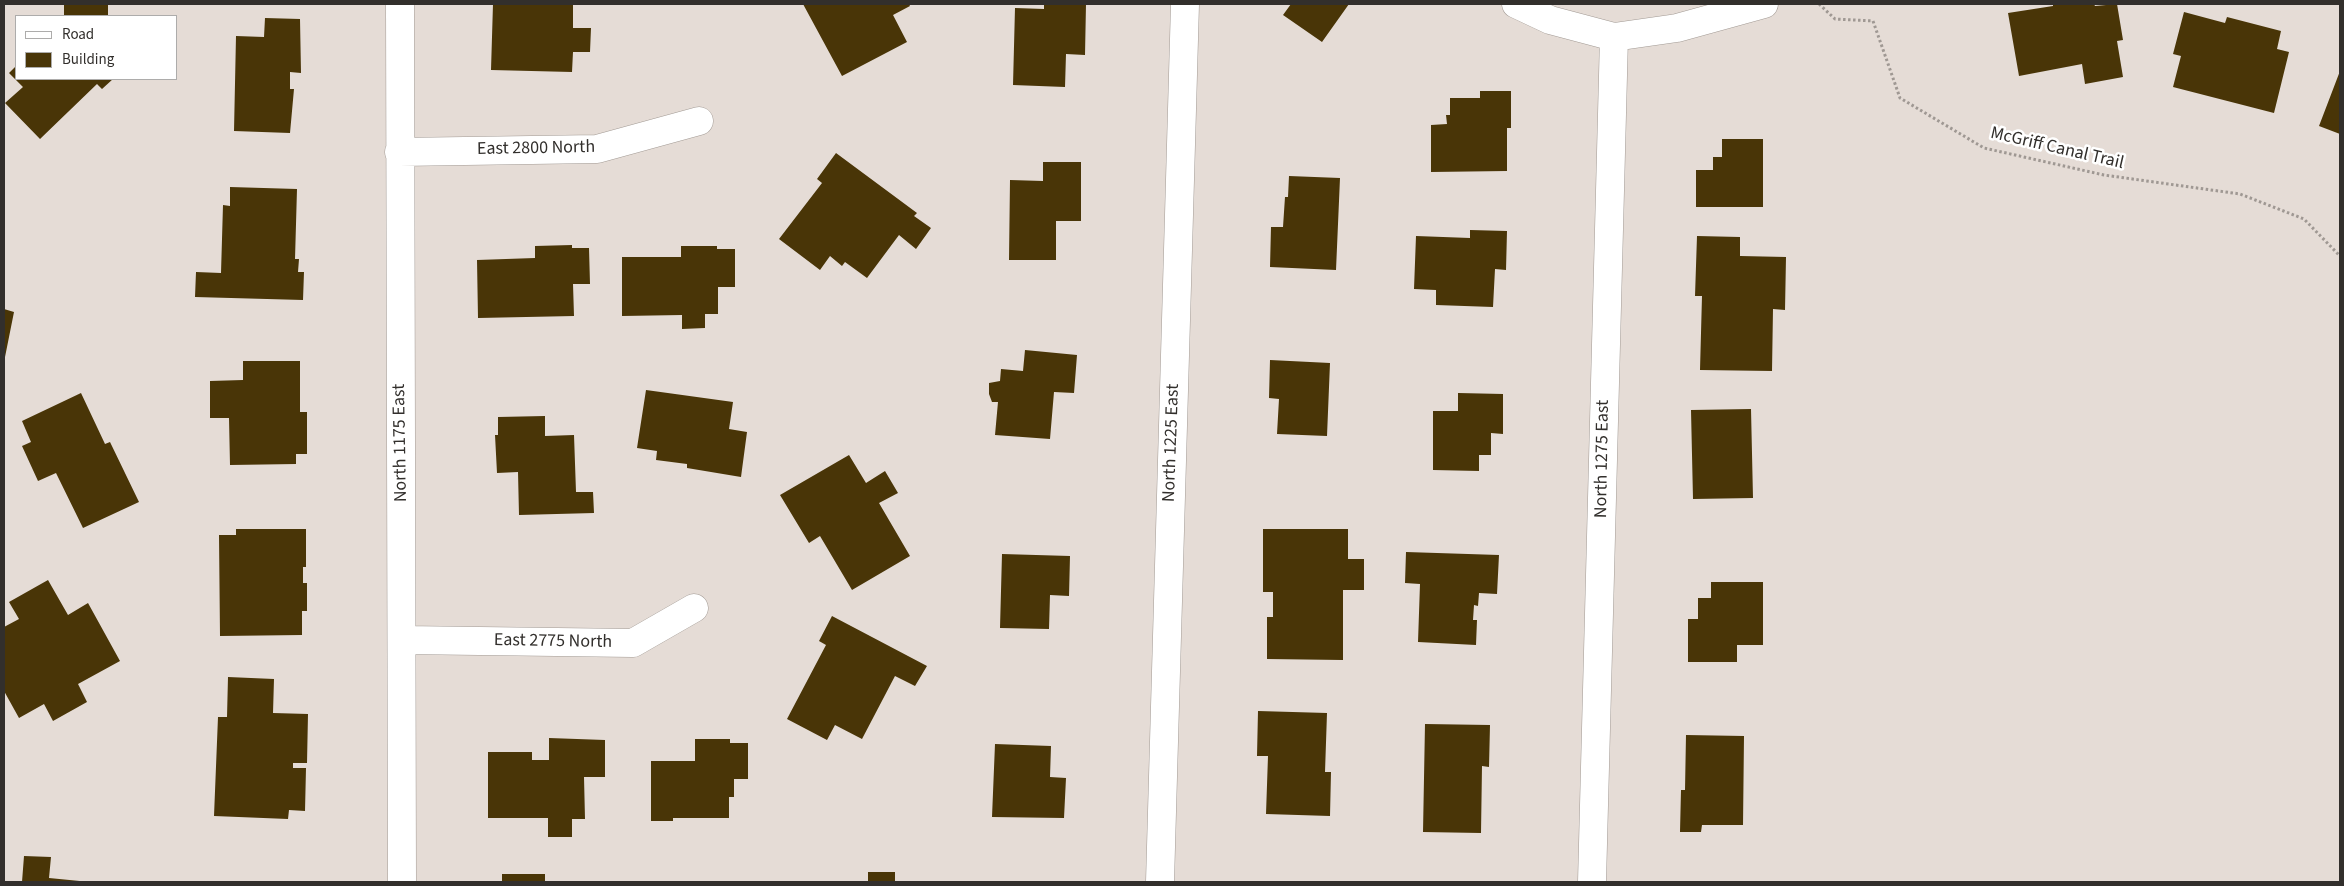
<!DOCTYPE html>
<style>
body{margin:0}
#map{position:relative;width:2344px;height:886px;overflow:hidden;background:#e5dcd6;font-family:"Source Sans 3",sans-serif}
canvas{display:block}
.frame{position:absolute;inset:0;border:5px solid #322f2c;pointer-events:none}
.legend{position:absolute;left:15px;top:15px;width:162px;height:65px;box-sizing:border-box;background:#fff;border:1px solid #adacab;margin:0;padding:6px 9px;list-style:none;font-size:15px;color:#322f2c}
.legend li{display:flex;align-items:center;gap:10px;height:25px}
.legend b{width:25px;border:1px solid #adacab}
</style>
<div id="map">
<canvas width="2344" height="886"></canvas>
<div class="frame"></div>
<ul class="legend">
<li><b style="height:6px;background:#fff"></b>Road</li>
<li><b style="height:14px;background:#493507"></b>Building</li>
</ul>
</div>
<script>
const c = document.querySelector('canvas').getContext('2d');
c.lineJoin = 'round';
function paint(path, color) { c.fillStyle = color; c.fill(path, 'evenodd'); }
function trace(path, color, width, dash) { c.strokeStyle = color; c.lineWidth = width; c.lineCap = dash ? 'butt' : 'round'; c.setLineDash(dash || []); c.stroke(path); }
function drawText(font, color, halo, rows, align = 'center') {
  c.font = font + ' "Source Sans 3",sans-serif'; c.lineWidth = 5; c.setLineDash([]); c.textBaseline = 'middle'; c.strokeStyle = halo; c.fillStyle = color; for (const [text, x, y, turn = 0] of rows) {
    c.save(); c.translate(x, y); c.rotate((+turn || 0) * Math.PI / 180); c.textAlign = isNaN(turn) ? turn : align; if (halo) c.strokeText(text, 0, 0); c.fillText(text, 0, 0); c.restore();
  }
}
paint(new Path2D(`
 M 64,4 L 108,4 L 108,16 L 64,16 Z
 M 493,4 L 573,4 L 573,28 L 591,28 L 590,52 L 573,52 L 572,72 L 491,70 Z
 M 803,4 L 909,4 L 910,6 L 893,15 L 907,42 L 842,76 Z
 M 1044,4 L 1086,4 L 1085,55 L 1066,54 L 1065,87 L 1013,85 L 1015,8 L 1044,9 Z
 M 1291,4 L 1349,4 L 1322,42 L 1283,15 Z
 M 2053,4 L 2094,4 L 2095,6 L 2117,4 L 2123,40 L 2117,41 L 2123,77 L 2085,84 L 2082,64 L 2019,76 L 2008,13 L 2053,6 Z
 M 2184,12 L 2225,23 L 2227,17 L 2281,31 L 2277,49 L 2289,52 L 2274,113 L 2173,87 L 2181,56 L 2173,54 Z
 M 265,18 L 300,19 L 301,73 L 290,72 L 290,89 L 294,89 L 290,133 L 234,131 L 236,36 L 264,37 Z
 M 16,66 L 16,79 L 113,79 L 102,89 L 97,84 L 40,139 L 5,103 L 23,87 L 9,73 Z
 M 2340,71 L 2340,134 L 2319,126 Z
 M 1480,91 L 1511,91 L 1511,128 L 1507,128 L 1507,171 L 1431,172 L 1431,125 L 1447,124 L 1446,115 L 1450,115 L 1450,98 L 1480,98 Z
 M 1722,139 L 1763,139 L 1763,207 L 1696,207 L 1696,170 L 1713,170 L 1713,157 L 1722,157 Z
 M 836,153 L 917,213 L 914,216 L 931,228 L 916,249 L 899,235 L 867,278 L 845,262 L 842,266 L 830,256 L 820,270 L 779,239 L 822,183 L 817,179 Z
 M 1043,162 L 1081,162 L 1081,221 L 1056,221 L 1056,260 L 1009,260 L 1010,180 L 1043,181 Z
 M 1289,176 L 1340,178 L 1336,270 L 1270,267 L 1271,227 L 1283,227 L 1285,197 L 1288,197 Z
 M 230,187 L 297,189 L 295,259 L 299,259 L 298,272 L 304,272 L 303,300 L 195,297 L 196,272 L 221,273 L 223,205 L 230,206 Z
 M 1470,230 L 1507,231 L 1506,270 L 1495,269 L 1493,307 L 1436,305 L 1436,290 L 1414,289 L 1416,236 L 1470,238 Z
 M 1697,236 L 1740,237 L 1740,256 L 1786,257 L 1785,310 L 1773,309 L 1772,371 L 1700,370 L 1702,296 L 1695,296 Z
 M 572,245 L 572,248 L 589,248 L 590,284 L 573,284 L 574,316 L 478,318 L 477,260 L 535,258 L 535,246 Z
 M 681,246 L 717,246 L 717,249 L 735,249 L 735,287 L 718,287 L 718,314 L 705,314 L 705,328 L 682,329 L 682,315 L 622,316 L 622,257 L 681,257 Z
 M 4,309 L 14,312 L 5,357 L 4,356 Z
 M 1025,350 L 1077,355 L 1074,393 L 1054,392 L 1050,439 L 995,435 L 998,402 L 992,402 L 989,394 L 989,383 L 1000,381 L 1001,369 L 1023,371 Z
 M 1270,360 L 1330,363 L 1327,436 L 1277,434 L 1279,399 L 1269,398 Z
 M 243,361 L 300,361 L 300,412 L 307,412 L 307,454 L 296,454 L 296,464 L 230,465 L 229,418 L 210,418 L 210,381 L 243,380 Z
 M 646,390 L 733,402 L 729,429 L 747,432 L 741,477 L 687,468 L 687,464 L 656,460 L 657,451 L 637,448 Z
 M 81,393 L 105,444 L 110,442 L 139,502 L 83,528 L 56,473 L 38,481 L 22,446 L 31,442 L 22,421 Z
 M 1458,393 L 1503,394 L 1503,434 L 1491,433 L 1491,455 L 1479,455 L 1479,471 L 1433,470 L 1433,411 L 1458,411 Z
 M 1751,409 L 1753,498 L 1693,499 L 1691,410 Z
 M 545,416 L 545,436 L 574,435 L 576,492 L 593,492 L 594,513 L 519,515 L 518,472 L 497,473 L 495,435 L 498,435 L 498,417 Z
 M 849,455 L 866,483 L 885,471 L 898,493 L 879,503 L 910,556 L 852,590 L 820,536 L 809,543 L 780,495 Z
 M 236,529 L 306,529 L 306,567 L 303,567 L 303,583 L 307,583 L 307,611 L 302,611 L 302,635 L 220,636 L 219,535 L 236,535 Z
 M 1263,529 L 1348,529 L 1348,559 L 1364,559 L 1364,590 L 1343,590 L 1343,660 L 1267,659 L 1267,617 L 1273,617 L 1273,592 L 1263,592 Z
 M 1406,552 L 1499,555 L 1497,594 L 1479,593 L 1478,606 L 1474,605 L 1473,620 L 1477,620 L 1476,645 L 1418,642 L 1420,584 L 1405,583 Z
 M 1002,554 L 1070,556 L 1069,596 L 1050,595 L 1049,629 L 1000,628 Z
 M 48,580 L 68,615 L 88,603 L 120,661 L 78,684 L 87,702 L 53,721 L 44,704 L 19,718 L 4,691 L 4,627 L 19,619 L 9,602 Z
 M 1711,582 L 1763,582 L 1763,645 L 1737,645 L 1737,662 L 1688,662 L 1688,619 L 1698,619 L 1698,598 L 1711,598 Z
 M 832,616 L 927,666 L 915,686 L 895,676 L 862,739 L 835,725 L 827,740 L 787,719 L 826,645 L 819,641 Z
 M 228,677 L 274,679 L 273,713 L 308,714 L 307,763 L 293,763 L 293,768 L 306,768 L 305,811 L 289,810 L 288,819 L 214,816 L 218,717 L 227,717 Z
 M 1258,711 L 1327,713 L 1325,772 L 1331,772 L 1330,816 L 1266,814 L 1268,756 L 1257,756 Z
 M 1425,724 L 1490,725 L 1489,767 L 1482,766 L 1481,833 L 1423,832 Z
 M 1686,735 L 1744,736 L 1743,825 L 1702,825 L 1701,832 L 1680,832 L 1681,790 L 1685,790 Z
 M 549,738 L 605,740 L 605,777 L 584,777 L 585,819 L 572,819 L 572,837 L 548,837 L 548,818 L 488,818 L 488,752 L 532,752 L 532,760 L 549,760 Z
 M 695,739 L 730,739 L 730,743 L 748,743 L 748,779 L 734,779 L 734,797 L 729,797 L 729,818 L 673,818 L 673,821 L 651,821 L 651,761 L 695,761 Z
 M 995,744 L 1051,746 L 1050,777 L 1066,778 L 1064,818 L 992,817 Z
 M 24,856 L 51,857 L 49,878 L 90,882 L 22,882 Z
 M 868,872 L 895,872 L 895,882 L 868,882 Z
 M 502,874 L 545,874 L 545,882 L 502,882 Z`), '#493507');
const minor = new Path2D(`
 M 400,4 C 398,297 404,589 402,882
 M 1516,4 L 1550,20 L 1614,37 L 1677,28 L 1764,4
 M 399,152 L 597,149 L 699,121
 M 403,640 L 633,643 L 694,608
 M 1160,882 L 1185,4
 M 1592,882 L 1614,37`);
trace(minor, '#a29a94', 29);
trace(new Path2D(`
 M 1819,4 L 1835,19 L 1873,21 L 1900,98 L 1984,148 L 2104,175 L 2240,194 L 2304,219 L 2340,256`), '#9f9893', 3, [2.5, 2.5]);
trace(minor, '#fff', 28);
drawText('18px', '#322f2c', '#fff', [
 ["East 2800 North",536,149,-1],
 ["McGriff Canal Trail",2057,149,13],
 ["North 1175 East",401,443,-91],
 ["North 1225 East",1172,443,-88],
 ["North 1275 East",1603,459,-89],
 ["East 2775 North",553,642,1]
]);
</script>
